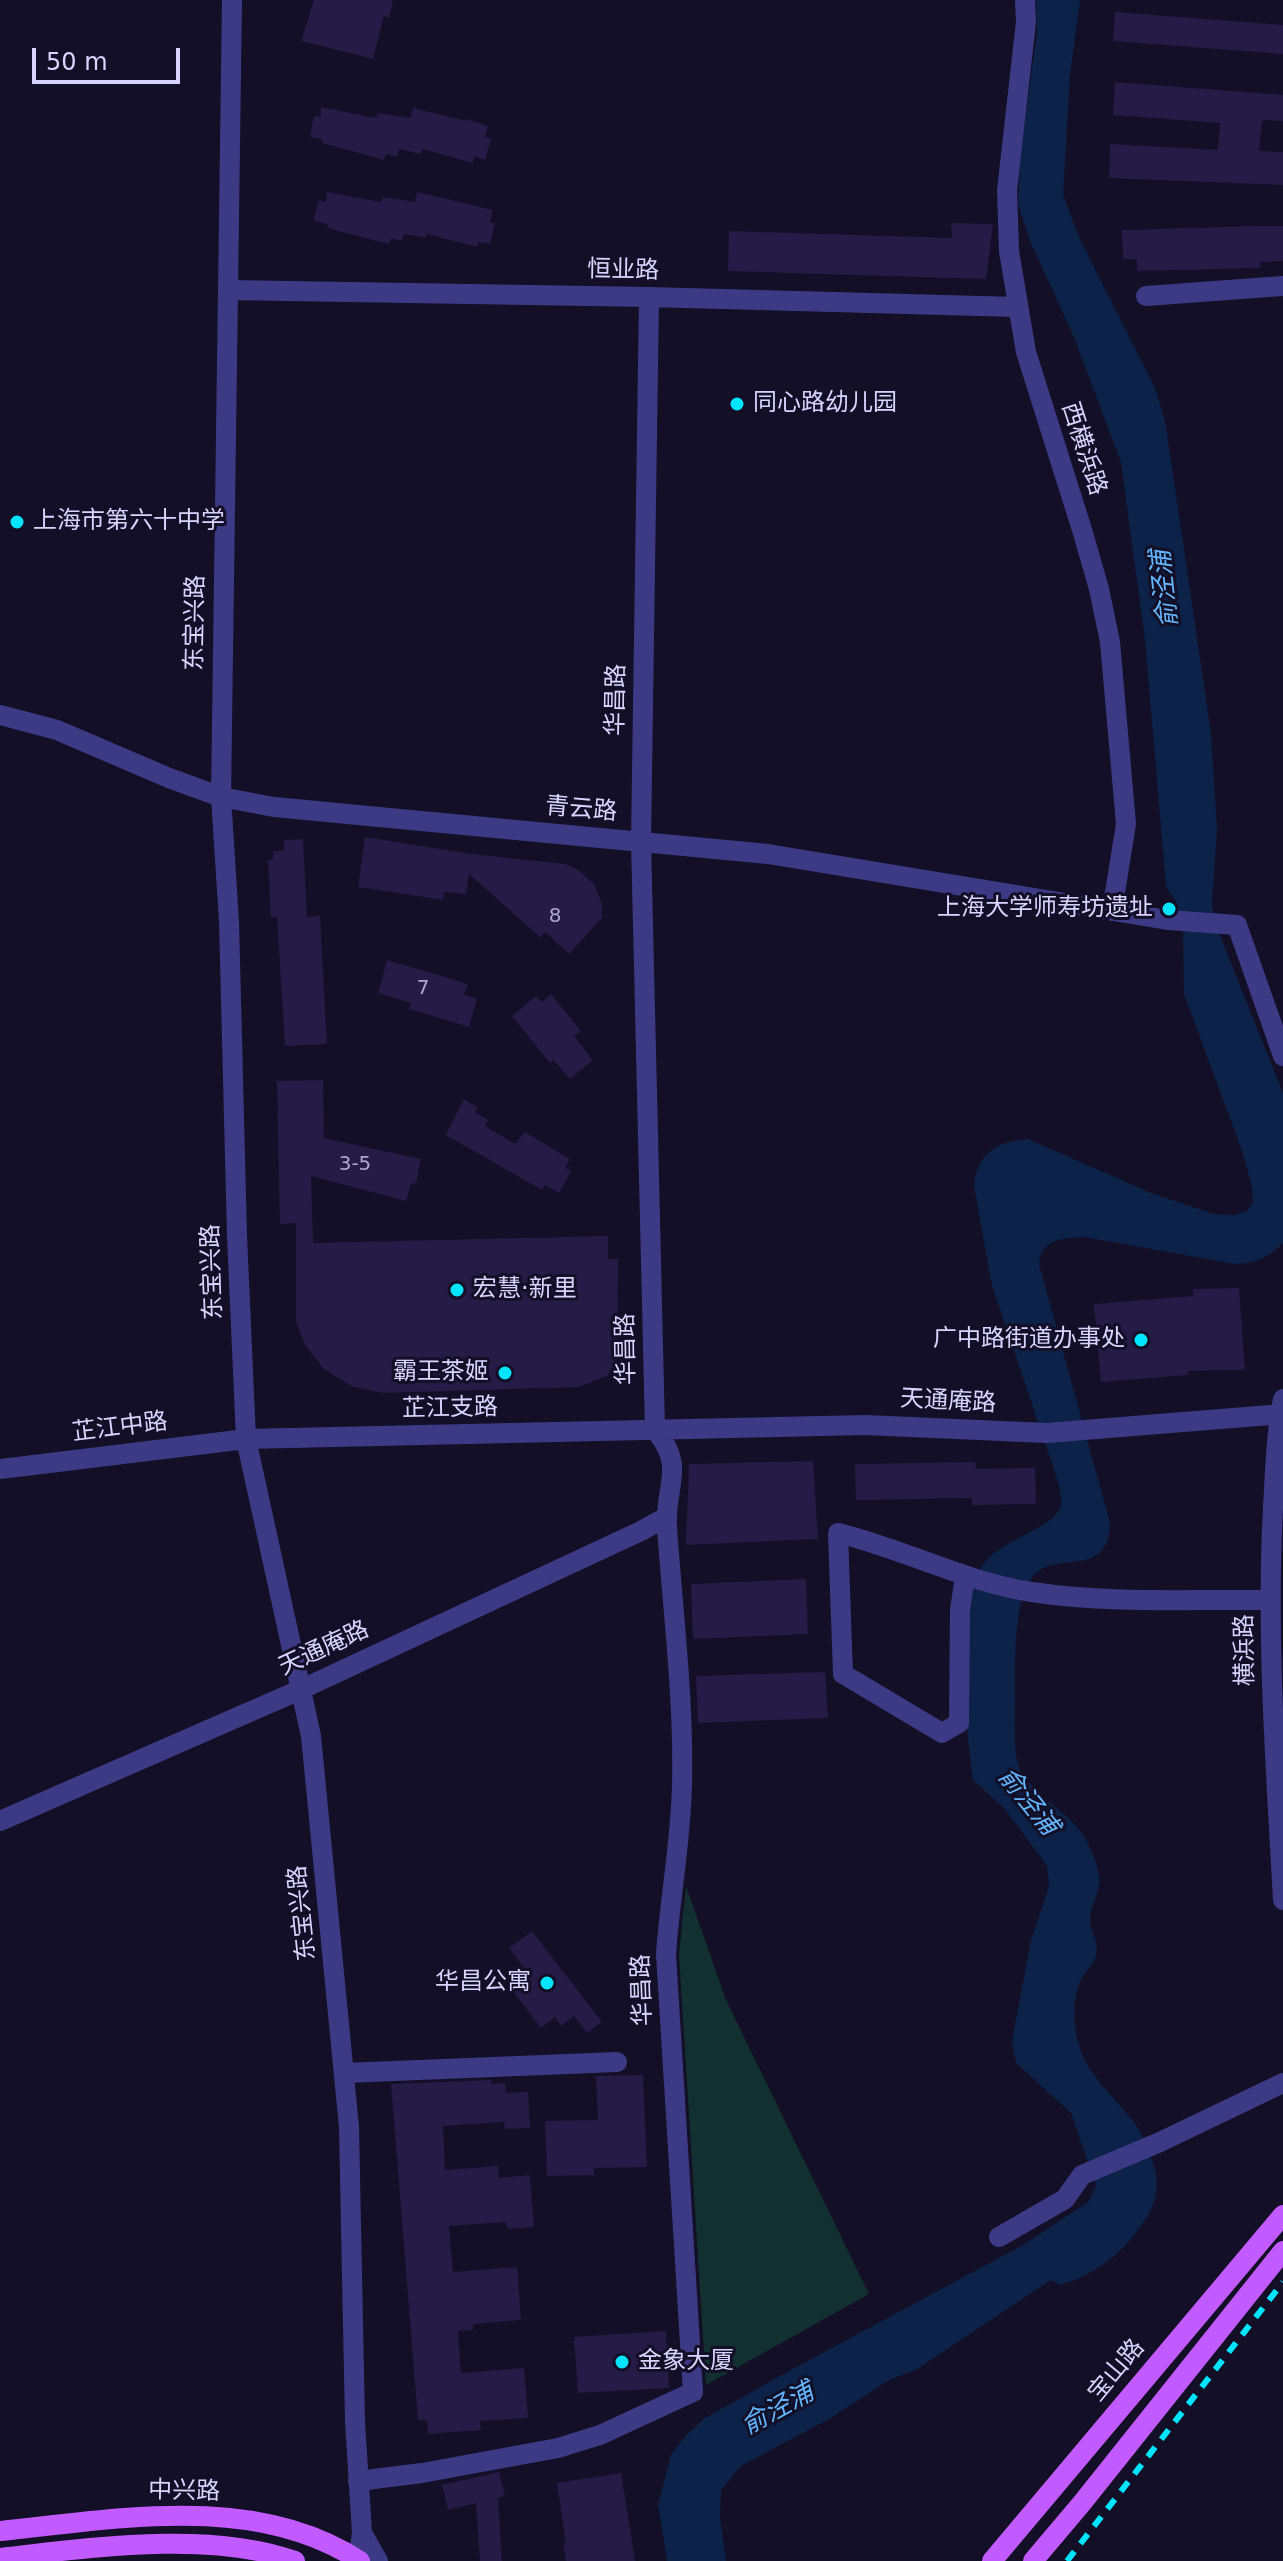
<!DOCTYPE html>
<meta charset="utf-8">
<style>
body{margin:0}
#map{position:relative;width:1283px;height:2561px;overflow:hidden;background:#130f26;font-family:"DejaVu Sans",sans-serif}
canvas{display:block}
.scale{position:absolute;left:32px;top:48px;width:148px;height:36px;box-sizing:border-box;border:4px solid #d9d4ff;border-top:0;padding-left:10px;font-size:24px;line-height:28px;white-space:nowrap;color:#d9d4ff;-webkit-text-stroke:6px #130f26;paint-order:stroke}
</style>
<div id="map">
<canvas width="1283" height="2561"></canvas>
<div class="scale">50 m</div>
</div>
<script>
const c = document.querySelector('canvas').getContext('2d');
c.lineJoin = 'round';
function paint(path, color) { c.fillStyle = color; c.fill(path, 'evenodd'); }
function trace(path, color, width, dash) { c.strokeStyle = color; c.lineWidth = width; c.lineCap = dash ? 'butt' : 'round'; c.setLineDash(dash || []); c.stroke(path); }
function drawText(font, color, halo, rows, align = 'center') {
  c.font = font + ' "DejaVu Sans","Noto Sans SC",sans-serif'; c.lineWidth = 6; c.setLineDash([]); c.textBaseline = 'middle'; c.strokeStyle = halo; c.fillStyle = color; for (const [text, x, y, turn = 0] of rows) {
    c.save(); c.translate(x, y); c.rotate((+turn || 0) * Math.PI / 180); c.textAlign = isNaN(turn) ? turn : align; if (halo) c.strokeText(text, 0, 0); c.fillText(text, 0, 0); c.restore();
  }
}
paint(new Path2D(`
 M 686,1886 L 726,2000 L 869,2294 L 706,2385 L 679,1955 Z`), '#12302f');
paint(new Path2D(`
 M 1036,0 L 1080,0 L 1070,75 L 1063,195 L 1079,237 L 1155,388 L 1165,420 L 1211,733 L 1217,829 L 1212,904 L 1218,931 L 1283,1093 L 1283,1243 C 1268,1258 1256,1263 1235,1264 L 1084,1237 C 1062,1238 1042,1239 1039,1264 L 1110,1523 C 1109,1582 1053,1547 1031,1579 C 1013,1603 1015,1668 1015,1698 C 1015,1718 1013,1745 1018,1765 C 1025,1786 1061,1809 1076,1826 C 1087,1838 1096,1859 1099,1875 C 1102,1889 1092,1902 1090,1916 C 1088,1928 1100,1940 1096,1956 C 1094,1964 1087,1969 1083,1976 C 1072,1993 1073,2022 1078,2041 C 1087,2077 1115,2096 1136,2125 C 1143,2135 1146,2147 1151,2158 C 1163,2187 1156,2206 1138,2230 C 1118,2257 1092,2276 1060,2285 L 1051,2280 L 916,2370 L 889,2380 L 831,2418 L 741,2466 L 721,2490 L 720,2517 L 726,2561 L 667,2561 L 658,2504 L 671,2455 L 685,2436 L 705,2418 L 789,2371 L 1023,2245 L 1088,2202 L 1096,2186 L 1071,2113 L 1016,2063 L 1012,2041 L 1031,1940 L 1049,1887 L 1047,1866 L 1005,1809 L 973,1780 C 966,1725 954,1617 981,1568 C 996,1540 1056,1529 1061,1505 C 1062,1497 1059,1488 1058,1481 L 992,1286 L 974,1186 C 977,1154 997,1141 1028,1139 L 1151,1193 L 1214,1214 L 1234,1215 L 1247,1211 L 1253,1202 L 1252,1187 L 1241,1148 L 1184,994 L 1183,931 L 1177,904 L 1166,886 L 1145,640 L 1121,462 L 1073,335 L 1030,241 L 1018,204 L 1020,157 L 1037,32 Z`), '#0c2248');
paint(new Path2D(`
 M 314,0 L 393,0 L 389,18 L 384,16 L 373,59 L 301,41 Z
 M 1115,12 L 1283,25 L 1283,54 L 1113,41 Z
 M 1115,82 L 1283,95 L 1283,121 L 1262,120 L 1259,151 L 1283,152 L 1283,185 L 1109,178 L 1110,144 L 1218,150 L 1220,123 L 1113,115 Z
 M 321,107 L 376,118 L 378,113 L 410,118 L 413,108 L 467,121 L 467,119 L 488,126 L 485,137 L 491,139 L 485,160 L 474,156 L 473,163 L 422,149 L 421,154 L 399,149 L 397,157 L 386,154 L 384,160 L 322,143 L 322,139 L 310,137 L 314,116 L 321,117 Z
 M 327,192 L 381,202 L 383,197 L 415,202 L 417,192 L 493,210 L 490,222 L 495,223 L 490,244 L 479,242 L 477,247 L 427,234 L 426,238 L 404,234 L 402,241 L 391,238 L 389,244 L 327,228 L 328,224 L 314,221 L 318,200 L 326,202 Z
 M 951,223 L 993,224 L 986,279 L 728,271 L 729,231 L 952,238 Z
 M 1258,226 L 1283,226 L 1283,261 L 1260,262 L 1260,268 L 1137,271 L 1137,259 L 1123,259 L 1122,230 Z
 M 365,837 L 471,854 L 565,864 L 577,869 L 594,884 L 602,904 L 602,918 L 569,954 L 545,932 L 540,937 L 469,874 L 466,894 L 444,892 L 443,900 L 358,887 Z
 M 303,839 L 307,917 L 320,916 L 327,1044 L 285,1046 L 277,917 L 271,917 L 268,860 L 273,860 L 273,851 L 284,851 L 284,840 Z
 M 387,960 L 468,984 L 464,995 L 477,999 L 469,1027 L 409,1009 L 411,1003 L 378,993 Z
 M 551,994 L 581,1031 L 574,1036 L 593,1060 L 570,1079 L 553,1060 L 550,1063 L 512,1016 L 536,996 L 542,1002 Z
 M 323,1080 L 324,1138 L 421,1159 L 416,1183 L 411,1184 L 406,1201 L 311,1176 L 313,1243 L 608,1236 L 608,1259 L 618,1259 L 617,1354 L 614,1367 L 607,1376 L 579,1387 L 383,1393 L 353,1387 L 324,1369 L 305,1345 L 296,1321 L 296,1223 L 280,1224 L 277,1081 Z
 M 464,1099 L 478,1108 L 475,1112 L 488,1120 L 485,1126 L 515,1144 L 525,1132 L 570,1159 L 565,1168 L 571,1171 L 559,1193 L 545,1185 L 542,1190 L 446,1135 Z
 M 1239,1288 L 1245,1370 L 1188,1371 L 1188,1375 L 1101,1382 L 1094,1304 L 1193,1296 L 1193,1289 Z
 M 813,1461 L 818,1539 L 686,1545 L 689,1464 Z
 M 975,1462 L 976,1469 L 1035,1468 L 1036,1504 L 972,1505 L 972,1498 L 856,1500 L 855,1464 Z
 M 806,1579 L 808,1634 L 693,1639 L 691,1584 Z
 M 825,1672 L 828,1718 L 698,1723 L 696,1676 Z
 M 532,1931 L 602,2022 L 587,2033 L 574,2016 L 561,2026 L 555,2017 L 541,2028 L 512,1990 L 530,1976 L 509,1948 Z
 M 643,2075 L 647,2167 L 594,2168 L 594,2175 L 547,2176 L 545,2121 L 598,2120 L 596,2076 Z
 M 491,2080 L 492,2084 L 505,2083 L 506,2093 L 528,2092 L 530,2128 L 505,2129 L 504,2122 L 443,2126 L 445,2170 L 498,2166 L 499,2178 L 530,2175 L 534,2227 L 508,2229 L 505,2222 L 449,2226 L 453,2272 L 517,2267 L 521,2320 L 473,2324 L 473,2330 L 458,2331 L 461,2373 L 524,2368 L 528,2418 L 480,2421 L 481,2430 L 428,2434 L 427,2420 L 418,2420 L 391,2084 Z
 M 666,2331 L 669,2388 L 578,2393 L 574,2337 Z
 M 499,2472 L 505,2496 L 498,2498 L 502,2561 L 480,2561 L 476,2503 L 448,2510 L 442,2485 Z
 M 621,2473 L 635,2561 L 566,2561 L 563,2543 L 566,2543 L 557,2483 Z`), '#241b47');
trace(new Path2D(`
 M 232,0 L 221,797 L 229,921 L 237,1236 L 246,1439 L 311,1736 L 349,2127 L 355,2422 L 362,2533 L 358,2561
 M 1025,0 L 1026,22 L 1007,190 L 1009,251 L 1026,352 L 1083,533 L 1099,589 L 1110,642 L 1126,824 L 1112,911
 M 228,290 L 649,297 L 1017,307
 M 1146,296 L 1283,286
 M 0,715 L 57,730 L 169,778 L 221,797 L 274,807 L 768,854 L 1168,920 L 1237,925 L 1283,1056
 M 1283,1399 C 1276,1434 1275,1472 1273,1508 C 1266,1639 1276,1770 1283,1900
 M 0,1469 L 246,1439 L 865,1425 L 1047,1433 L 1283,1414
 M 965,1576 L 960,1610 L 959,1723 L 942,1733 L 843,1674 L 838,1533 C 904,1549 965,1582 1032,1592 C 1110,1604 1192,1599 1271,1600
 M 0,1821 L 302,1689 L 641,1531 L 666,1517
 M 344,2073 L 617,2062
 M 999,2237 L 1065,2199 L 1082,2175 L 1160,2142 L 1283,2083
 M 358,2481 L 422,2473 L 558,2448 L 600,2435 L 693,2392 L 666,1954 C 670,1897 681,1841 682,1784 C 684,1699 673,1613 667,1528 C 664,1486 687,1467 655,1430 L 641,841 L 649,297
 M 362,2533 L 378,2561`), '#3d3a85', 20);
trace(new Path2D(`
 M 0,2531 C 117,2519 255,2492 360,2561
 M 0,2558 C 90,2548 208,2530 295,2561
 M 992,2561 L 1283,2215
 M 1033,2561 L 1082,2503 L 1283,2251`), '#c25bff', 20);
trace(new Path2D(`
 M 1067,2561 L 1283,2282`), '#00e5ff', 6, [12, 10]);
for (const [x, y, r, color] of [
 [737,404,8,"#00e5ff"],
 [17,522,8,"#00e5ff"],
 [1169,909,8,"#00e5ff"],
 [457,1290,8,"#00e5ff"],
 [1141,1340,8,"#00e5ff"],
 [505,1373,8,"#00e5ff"],
 [547,1983,8,"#00e5ff"],
 [622,2362,8,"#00e5ff"]
]) { const dot = new Path2D(); dot.arc(x, y, r, 0, 2 * Math.PI); c.fillStyle = color; c.fill(dot); trace(dot, '#130f26', 3); }
drawText('20px', '#aca6d1', null, [
 ["8",555,917],
 ["7",423,989],
 ["3-5",355,1165]
]);
drawText('24px', '#d9d4ff', '#130f26', [
 ["恒业路",623,271,1],
 ["西横浜路",1083,449,72],
 ["东宝兴路",196,623,-89],
 ["华昌路",617,700,-89],
 ["青云路",581,810,5],
 ["东宝兴路",213,1272,-92],
 ["华昌路",627,1349,-91],
 ["天通庵路",948,1402,3],
 ["芷江支路",450,1409,-1],
 ["芷江中路",120,1428,-7],
 ["天通庵路",324,1649,-25],
 ["横浜路",1246,1650,-91],
 ["东宝兴路",303,1913,-96],
 ["华昌路",643,1990,-92],
 ["宝山路",1117,2371,-50],
 ["中兴路",184,2492,1]
]);
drawText('24px', '#d9d4ff', '#130f26', [
 ["同心路幼儿园",753,404],
 ["上海市第六十中学",33,522],
 ["上海大学师寿坊遗址",1153,909,"right"],
 ["宏慧·新里",473,1290],
 ["广中路街道办事处",1125,1340,"right"],
 ["霸王茶姬",489,1373,"right"],
 ["华昌公寓",531,1983,"right"],
 ["金象大厦",638,2362]
], 'left');
drawText('italic 26px', '#62b6ff', '#130f26', [
 ["俞泾浦",1166,589,-96],
 ["俞泾浦",1027,1802,51],
 ["俞泾浦",778,2410,-29]
]);
</script>
